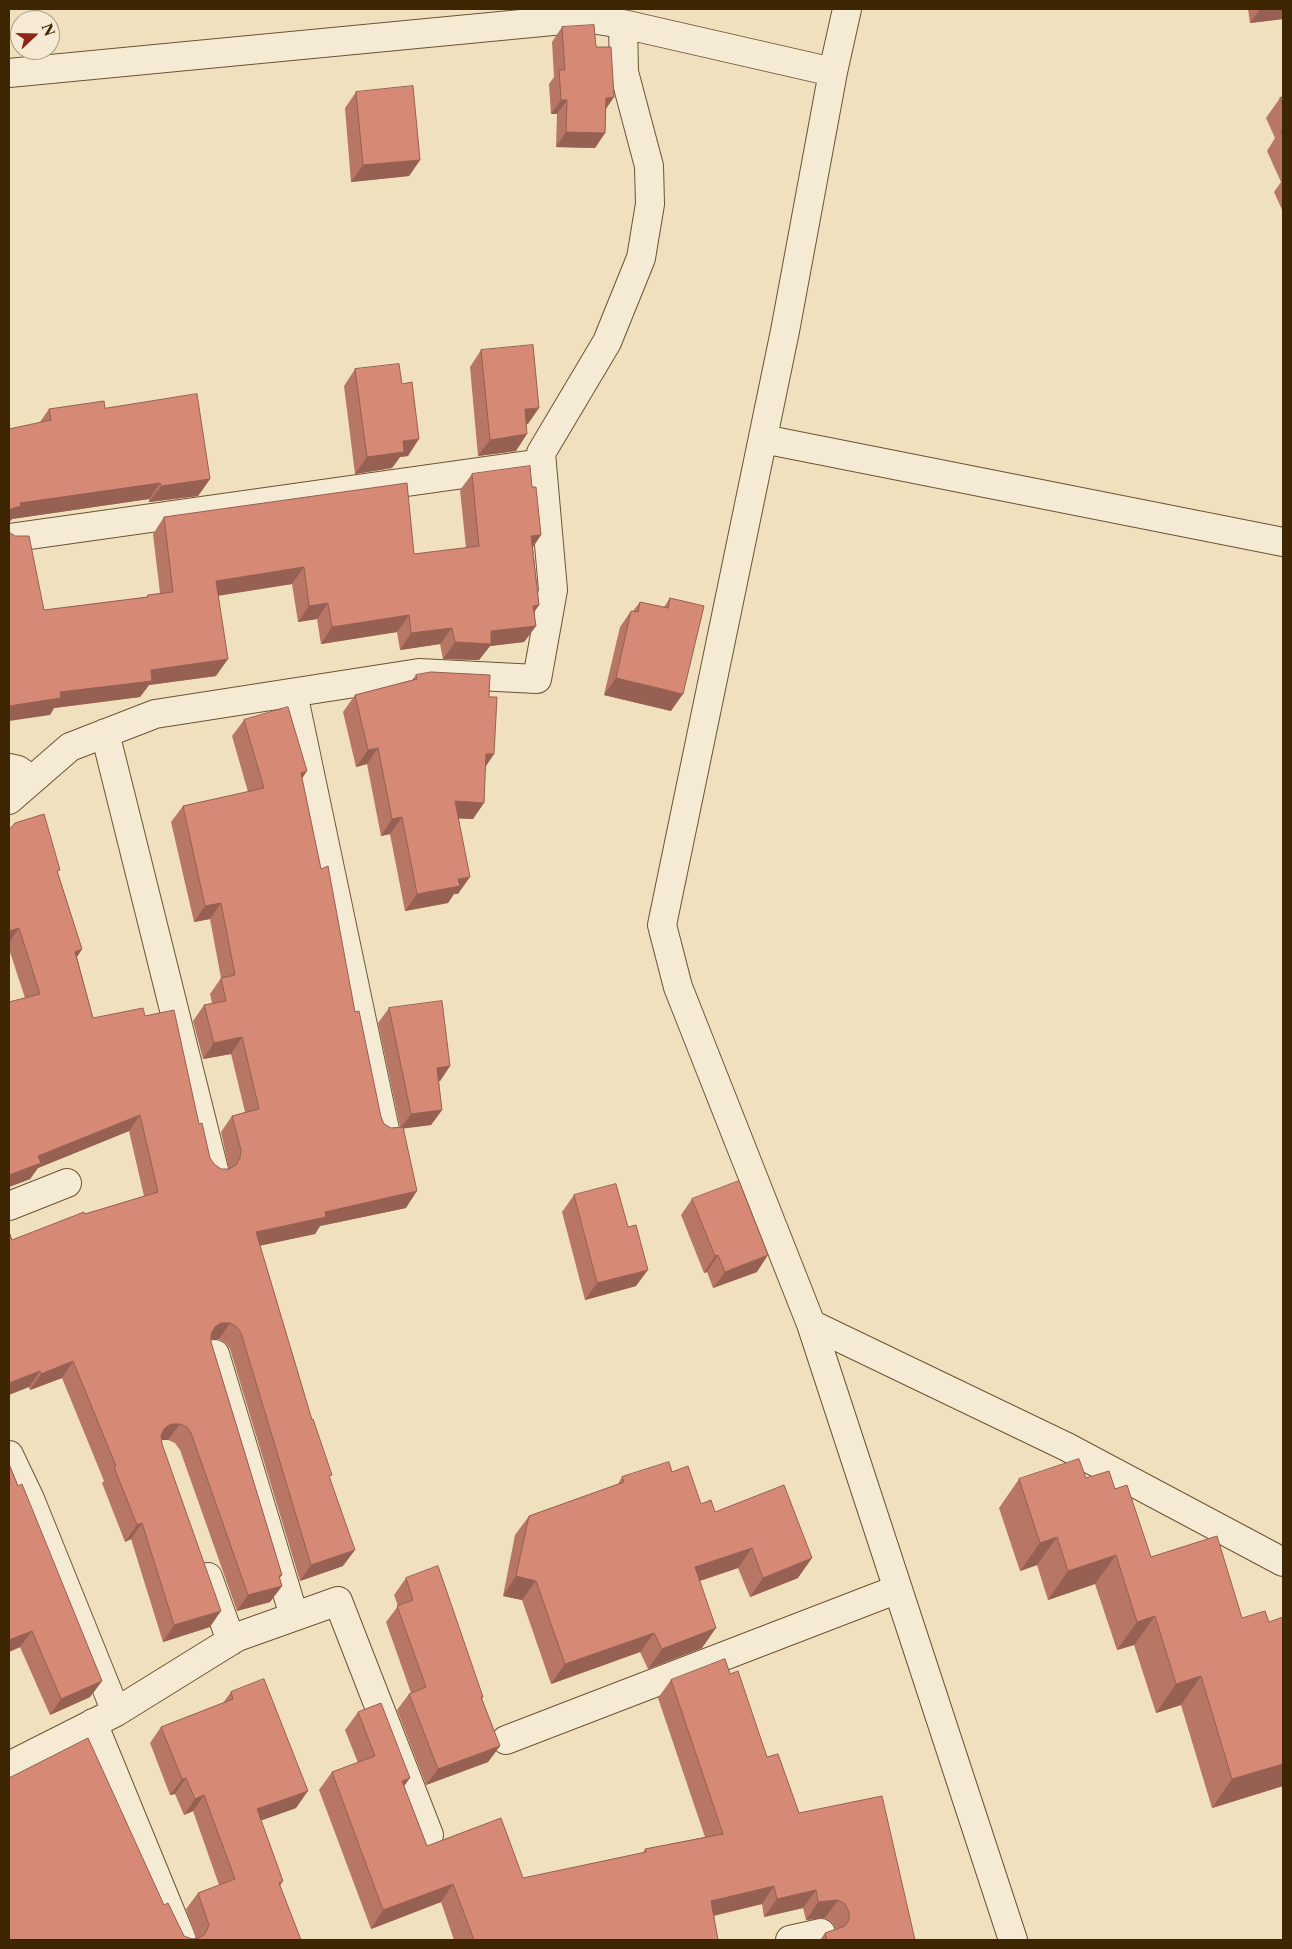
<!DOCTYPE html>
<style>
body{margin:0}
#map{position:relative;width:1292px;height:1949px;overflow:hidden;background:#f0e0be;font-family:"Libre Caslon Text",serif}
canvas{display:block}
.frame{position:absolute;inset:0;border:10px solid #3f2603;pointer-events:none}
.north{position:absolute;left:10px;top:10px;width:50px;height:50px;box-sizing:border-box;background:#f5ebd5;border:1px solid #ac9c81;border-radius:50%;rotate:69deg;font-size:14px;font-weight:700;line-height:20px;text-align:center;color:#3f2603}
.north::after{content:'';display:block;margin:auto;width:18px;height:22px;background:#8f2418;clip-path:polygon(50% 0,100% 100%,50% 72%,0 100%)}
</style>
<div id="map">
<canvas width="1292" height="1949"></canvas>
<div class="frame"></div>
<div class="north">N</div>
</div>
<script>
const c = document.querySelector('canvas').getContext('2d');
c.lineJoin = 'round';
function trace(path, color, width, dash) { c.strokeStyle = color; c.lineWidth = width; c.lineCap = dash ? 'butt' : 'round'; c.setLineDash(dash || []); c.stroke(path); }
function paint(path, color) { c.fillStyle = color; c.fill(path, 'evenodd'); }
const minor = new Path2D(`
 M 847,9 L 833,72 L 785,331 L 662,925 L 678,987 L 811,1324 L 1013,1940
 M 9,73 L 584,18 L 623,24 L 833,72
 M 763,439 L 1283,542
 M 9,538 L 542,463
 M 293,693 L 385,1130
 M 105,733 L 214,1170
 M 9,768 L 18,770 L 32,780
 M 9,800 L 70,747 L 155,714 L 419,673 L 537,679 L 553,590 L 541,453 L 607,342 L 641,258 L 650,204 L 649,166 L 624,72 L 623,24
 M 9,1206 L 67,1183
 M 811,1324 L 1067,1447 L 1283,1562
 M 215,1354 L 294,1616
 M 9,1455 L 30,1499 L 116,1712
 M 208,1577 L 231,1641
 M 93,1723 L 182,1940
 M 506,1740 L 898,1589
 M 9,1766 L 116,1712 L 237,1637 L 338,1601 L 429,1835
 M 790,1940 L 821,1933`);
trace(minor, '#6b5432', 30);
trace(minor, '#f5ebd5', 28);
paint(new Path2D(`
 M 1248,9 L 1283,9 L 1283,19 L 1250,23 Z
 M 562,27 L 596,47 L 614,97 L 606,109 L 605,133 L 595,148 L 556,147 L 557,114 L 551,114 L 549,84 L 554,77 L 552,42 Z
 M 356,92 L 420,160 L 409,176 L 351,182 L 345,108 Z
 M 1283,97 L 1283,212 L 1274,192 L 1281,182 L 1267,151 L 1275,138 L 1266,118 L 1280,98 Z
 M 481,350 L 528,424 L 527,424 L 516,451 L 478,456 L 470,367 Z
 M 355,369 L 408,456 L 400,457 L 392,468 L 355,474 L 344,386 Z
 M 105,408 L 210,479 L 198,496 L 149,502 L 149,499 L 12,519 L 10,522 L 40,422 L 49,409 Z
 M 472,474 L 532,487 L 541,535 L 533,547 L 539,605 L 534,612 L 536,626 L 524,642 L 490,646 L 479,660 L 443,659 L 440,644 L 400,650 L 397,632 L 321,644 L 317,619 L 298,622 L 292,584 L 218,595 L 216,676 L 149,685 L 140,697 L 54,708 L 50,715 L 44,610 L 146,597 L 148,595 L 160,593 L 153,534 L 164,517 L 414,554 L 466,548 L 460,490 Z
 M 670,598 L 671,711 L 604,695 L 620,627 L 631,611 L 633,611 L 640,602 L 664,607 Z
 M 416,675 L 489,697 L 494,754 L 486,766 L 473,819 L 459,818 L 458,894 L 454,894 L 448,903 L 405,911 L 390,834 L 381,836 L 367,764 L 356,767 L 343,712 L 355,695 L 412,680 Z
 M 244,720 L 302,779 L 321,869 L 355,1012 L 381,1117 L 384,1124 L 391,1128 L 400,1127 L 378,1023 L 389,1008 L 450,1066 L 440,1081 L 438,1081 L 442,1110 L 431,1125 L 404,1128 L 406,1208 L 320,1226 L 315,1234 L 260,1245 L 312,1420 L 330,1478 L 343,1566 L 300,1581 L 230,1349 L 226,1343 L 219,1339 L 211,1339 L 211,1342 L 282,1575 L 279,1578 L 282,1586 L 270,1602 L 237,1611 L 180,1450 L 175,1443 L 168,1440 L 161,1440 L 162,1444 L 210,1627 L 163,1642 L 131,1539 L 125,1542 L 102,1483 L 104,1481 L 62,1378 L 30,1390 L 29,1387 L 12,1240 L 85,1214 L 144,1196 L 129,1131 L 38,1168 L 30,1179 L 9,1187 L 9,1002 L 25,998 L 9,949 L 9,830 L 58,873 L 82,949 L 77,957 L 93,1018 L 145,1016 L 199,1124 L 210,1158 L 214,1164 L 221,1169 L 229,1169 L 221,1132 L 232,1116 L 245,1112 L 231,1054 L 203,1059 L 193,1021 L 204,1005 L 212,1003 L 210,994 L 221,978 L 210,919 L 194,922 L 171,822 L 183,806 L 248,792 L 232,736 Z
 M 574,1195 L 636,1286 L 585,1300 L 562,1212 Z
 M 692,1199 L 757,1272 L 713,1288 L 707,1272 L 704,1273 L 681,1215 Z
 M 9,1464 L 102,1681 L 90,1697 L 50,1715 L 20,1647 L 9,1652 Z
 M 672,1472 L 701,1504 L 715,1512 L 798,1578 L 750,1597 L 738,1568 L 700,1581 L 702,1648 L 648,1669 L 640,1652 L 551,1684 L 522,1600 L 503,1596 L 515,1535 L 529,1516 L 618,1484 L 622,1477 Z
 M 1086,1478 L 1115,1489 L 1151,1557 L 1283,1786 L 1212,1808 L 1181,1705 L 1156,1713 L 1134,1645 L 1117,1650 L 1095,1584 L 1048,1600 L 1037,1565 L 1020,1571 L 999,1508 L 1019,1479 Z
 M 406,1578 L 483,1697 L 482,1699 L 500,1746 L 488,1762 L 426,1785 L 397,1710 L 409,1694 L 411,1693 L 386,1622 L 398,1606 L 394,1595 Z
 M 730,1674 L 767,1757 L 799,1813 L 915,1940 L 820,1940 L 825,1933 L 836,1929 L 832,1922 L 825,1918 L 806,1920 L 803,1908 L 764,1917 L 762,1904 L 714,1916 L 718,1940 L 454,1940 L 441,1902 L 371,1929 L 319,1790 L 332,1772 L 358,1763 L 345,1730 L 358,1712 L 404,1786 L 427,1846 L 523,1878 L 643,1853 L 645,1849 L 705,1837 L 658,1698 L 671,1680 Z
 M 231,1692 L 296,1808 L 261,1820 L 283,1881 L 280,1886 L 301,1940 L 9,1940 L 164,1905 L 184,1936 L 192,1939 L 196,1939 L 186,1909 L 198,1893 L 219,1885 L 193,1811 L 184,1815 L 175,1794 L 170,1795 L 150,1743 L 161,1727 L 223,1703 Z`), '#b87665');
paint(new Path2D(`
 M 1260,9 L 1283,9 L 1283,19 L 1250,23 Z
 M 614,97 L 604,111 L 606,98 Z
 M 561,100 L 567,100 L 557,114 L 551,114 Z
 M 566,132 L 605,133 L 595,148 L 556,147 Z
 M 420,160 L 409,176 L 351,182 L 363,165 Z
 M 539,408 L 528,424 L 514,426 L 525,409 Z
 M 527,434 L 516,451 L 478,456 L 490,440 Z
 M 419,439 L 408,456 L 400,457 L 392,468 L 355,474 L 367,457 L 403,441 Z
 M 210,479 L 198,496 L 149,502 L 161,486 Z
 M 160,483 L 149,499 L 12,519 L 9,522 L 9,512 L 11,509 L 20,503 Z
 M 541,535 L 530,551 L 531,536 Z
 M 304,567 L 292,584 L 205,598 L 216,581 Z
 M 328,603 L 317,619 L 298,622 L 309,606 Z
 M 539,605 L 527,622 L 533,606 Z
 M 409,615 L 397,632 L 321,644 L 332,627 Z
 M 536,626 L 524,642 L 490,646 L 479,660 L 443,659 L 455,642 L 491,631 Z
 M 452,628 L 440,644 L 400,650 L 411,633 Z
 M 228,659 L 216,676 L 149,685 L 140,697 L 54,708 L 50,715 L 9,721 L 9,706 L 60,692 L 151,670 Z
 M 616,678 L 683,694 L 671,711 L 604,695 Z
 M 378,748 L 367,764 L 356,767 L 368,750 Z
 M 486,754 L 494,754 L 483,770 Z
 M 307,771 L 296,788 L 301,773 Z
 M 455,801 L 484,803 L 473,819 L 444,818 Z
 M 402,817 L 390,834 L 381,836 L 392,819 Z
 M 470,877 L 458,894 L 454,894 L 448,903 L 405,911 L 417,894 L 458,879 Z
 M 221,903 L 210,919 L 194,922 L 205,906 Z
 M 19,928 L 9,943 L 9,931 Z
 M 82,949 L 71,966 L 75,952 Z
 M 242,1037 L 231,1054 L 203,1059 L 214,1043 Z
 M 450,1066 L 440,1081 L 426,1083 L 437,1068 Z
 M 442,1110 L 431,1125 L 400,1129 L 411,1114 Z
 M 140,1115 L 129,1131 L 38,1168 L 30,1179 L 9,1187 L 9,1175 L 38,1156 Z
 M 417,1191 L 406,1208 L 320,1226 L 315,1234 L 245,1249 L 256,1232 L 325,1212 Z
 M 718,1255 L 707,1272 L 704,1273 L 715,1256 Z
 M 768,1255 L 757,1272 L 713,1288 L 725,1272 Z
 M 648,1270 L 636,1286 L 585,1300 L 597,1283 Z
 M 221,1323 L 230,1323 L 219,1339 L 210,1339 L 204,1343 L 215,1327 Z
 M 73,1361 L 62,1378 L 30,1390 L 41,1374 Z
 M 40,1371 L 29,1387 L 9,1395 L 9,1383 Z
 M 171,1424 L 180,1424 L 168,1440 L 159,1440 L 153,1445 L 165,1428 Z
 M 142,1523 L 131,1539 L 125,1542 L 137,1525 Z
 M 1057,1537 L 1037,1565 L 1020,1571 L 1040,1543 Z
 M 752,1548 L 738,1568 L 681,1587 L 695,1567 Z
 M 355,1550 L 343,1566 L 300,1581 L 311,1565 Z
 M 1116,1555 L 1095,1584 L 1048,1600 L 1068,1571 Z
 M 812,1558 L 798,1578 L 750,1597 L 763,1578 Z
 M 282,1575 L 272,1588 L 282,1586 L 270,1602 L 237,1611 L 248,1595 Z
 M 516,1576 L 536,1581 L 522,1600 L 503,1596 Z
 M 221,1611 L 210,1627 L 163,1642 L 174,1625 Z
 M 1155,1616 L 1134,1645 L 1117,1650 L 1137,1622 Z
 M 716,1628 L 702,1648 L 648,1669 L 662,1649 Z
 M 32,1631 L 20,1647 L 9,1652 L 9,1640 Z
 M 654,1633 L 640,1652 L 551,1684 L 565,1664 Z
 M 1201,1676 L 1181,1705 L 1156,1713 L 1176,1684 Z
 M 102,1681 L 90,1697 L 50,1715 L 61,1699 Z
 M 500,1746 L 488,1762 L 426,1785 L 438,1769 Z
 M 1283,1764 L 1283,1786 L 1212,1808 L 1232,1779 Z
 M 186,1778 L 175,1794 L 170,1795 L 182,1779 Z
 M 410,1778 L 397,1796 L 402,1781 Z
 M 308,1791 L 296,1808 L 246,1826 L 257,1809 Z
 M 204,1795 L 193,1811 L 184,1815 L 195,1799 Z
 M 453,1884 L 441,1902 L 371,1929 L 383,1910 Z
 M 774,1886 L 762,1904 L 698,1919 L 711,1901 Z
 M 816,1890 L 803,1908 L 764,1917 L 777,1899 Z
 M 838,1900 L 825,1918 L 806,1920 L 818,1902 Z`), '#966052');
const building = new Path2D(`
 M 594,25 L 596,47 L 611,47 L 614,97 L 606,98 L 605,133 L 566,132 L 567,100 L 561,100 L 559,70 L 565,70 L 562,27 Z
 M 413,86 L 420,160 L 363,165 L 356,92 Z
 M 1283,97 L 1283,105 L 1280,98 Z
 M 1283,130 L 1283,137 L 1281,131 Z
 M 533,345 L 539,408 L 525,409 L 527,434 L 490,440 L 481,350 Z
 M 399,364 L 402,384 L 412,382 L 419,439 L 403,441 L 404,452 L 367,457 L 355,369 Z
 M 197,394 L 210,479 L 161,486 L 160,483 L 20,503 L 21,506 L 11,509 L 9,512 L 9,429 L 51,420 L 49,409 L 104,401 L 105,408 Z
 M 530,466 L 532,487 L 536,487 L 541,535 L 531,536 L 539,605 L 533,606 L 536,626 L 491,631 L 491,644 L 455,642 L 452,628 L 411,633 L 409,615 L 332,627 L 328,603 L 309,606 L 304,567 L 216,581 L 228,659 L 151,670 L 152,681 L 60,692 L 61,698 L 9,706 L 9,532 L 15,536 L 29,536 L 44,610 L 148,597 L 148,595 L 173,592 L 164,517 L 407,483 L 414,554 L 479,546 L 472,474 Z
 M 670,598 L 704,606 L 683,694 L 616,678 L 631,611 L 638,612 L 640,602 L 668,608 Z
 M 431,672 L 490,675 L 489,697 L 497,697 L 494,754 L 486,754 L 484,803 L 455,801 L 470,877 L 458,879 L 460,886 L 417,894 L 402,817 L 392,819 L 378,748 L 368,750 L 355,695 L 417,679 L 416,675 Z
 M 288,707 L 307,771 L 301,773 L 321,869 L 328,866 L 355,1012 L 359,1011 L 381,1117 L 384,1124 L 391,1128 L 403,1127 L 417,1191 L 325,1212 L 326,1217 L 256,1232 L 312,1420 L 313,1419 L 332,1475 L 329,1476 L 355,1550 L 311,1565 L 241,1333 L 237,1327 L 230,1323 L 221,1323 L 215,1327 L 211,1334 L 211,1342 L 282,1575 L 279,1576 L 282,1586 L 248,1595 L 191,1433 L 187,1427 L 180,1424 L 171,1424 L 165,1428 L 161,1435 L 162,1444 L 221,1611 L 174,1625 L 142,1523 L 137,1525 L 114,1467 L 116,1466 L 73,1361 L 41,1374 L 40,1371 L 9,1383 L 9,1234 L 10,1234 L 12,1240 L 84,1212 L 85,1214 L 158,1192 L 140,1115 L 38,1156 L 41,1163 L 9,1175 L 9,1002 L 40,994 L 19,928 L 9,931 L 9,830 L 15,823 L 44,814 L 60,870 L 57,871 L 82,949 L 75,952 L 93,1018 L 143,1008 L 145,1016 L 174,1010 L 199,1124 L 202,1123 L 210,1158 L 214,1164 L 221,1169 L 229,1169 L 236,1165 L 240,1158 L 241,1150 L 232,1116 L 259,1109 L 242,1037 L 214,1043 L 204,1005 L 226,1001 L 221,978 L 235,975 L 221,903 L 205,906 L 183,806 L 264,788 L 244,720 Z
 M 442,1001 L 450,1066 L 437,1068 L 442,1110 L 411,1114 L 389,1008 Z
 M 739,1181 L 768,1255 L 725,1272 L 718,1255 L 715,1256 L 692,1199 Z
 M 616,1184 L 628,1227 L 636,1225 L 648,1270 L 597,1283 L 574,1195 Z
 M 1079,1459 L 1086,1478 L 1109,1471 L 1115,1489 L 1127,1485 L 1151,1557 L 1217,1536 L 1242,1618 L 1265,1611 L 1269,1622 L 1283,1617 L 1283,1764 L 1232,1779 L 1201,1676 L 1176,1684 L 1155,1616 L 1137,1622 L 1116,1555 L 1068,1571 L 1057,1537 L 1040,1543 L 1019,1479 Z
 M 669,1462 L 672,1472 L 688,1466 L 701,1504 L 711,1500 L 715,1512 L 784,1485 L 812,1558 L 763,1578 L 752,1548 L 695,1567 L 716,1628 L 662,1649 L 654,1633 L 565,1664 L 536,1581 L 516,1576 L 529,1516 L 624,1482 L 622,1477 Z
 M 9,1464 L 18,1486 L 22,1484 L 102,1681 L 61,1699 L 32,1631 L 9,1640 Z
 M 438,1566 L 483,1697 L 481,1697 L 500,1746 L 438,1769 L 409,1694 L 426,1687 L 397,1606 L 413,1600 L 406,1578 Z
 M 725,1659 L 730,1674 L 738,1671 L 767,1757 L 778,1754 L 799,1813 L 882,1796 L 915,1940 L 827,1940 L 825,1933 L 845,1926 L 849,1920 L 849,1912 L 845,1904 L 838,1900 L 818,1902 L 816,1890 L 777,1899 L 774,1886 L 711,1901 L 718,1940 L 474,1940 L 453,1884 L 383,1910 L 332,1772 L 375,1756 L 358,1712 L 381,1703 L 410,1778 L 402,1781 L 427,1846 L 501,1818 L 523,1878 L 646,1852 L 645,1849 L 723,1834 L 671,1680 Z
 M 264,1679 L 308,1791 L 257,1809 L 283,1881 L 279,1883 L 301,1940 L 9,1940 L 9,1778 L 88,1738 L 164,1905 L 168,1903 L 184,1936 L 192,1939 L 199,1938 L 205,1934 L 209,1925 L 198,1893 L 235,1879 L 204,1795 L 195,1799 L 186,1778 L 182,1779 L 161,1727 L 233,1699 L 231,1692 Z`);
paint(building, '#d68975');
trace(building, '#966052', 1);
</script>
